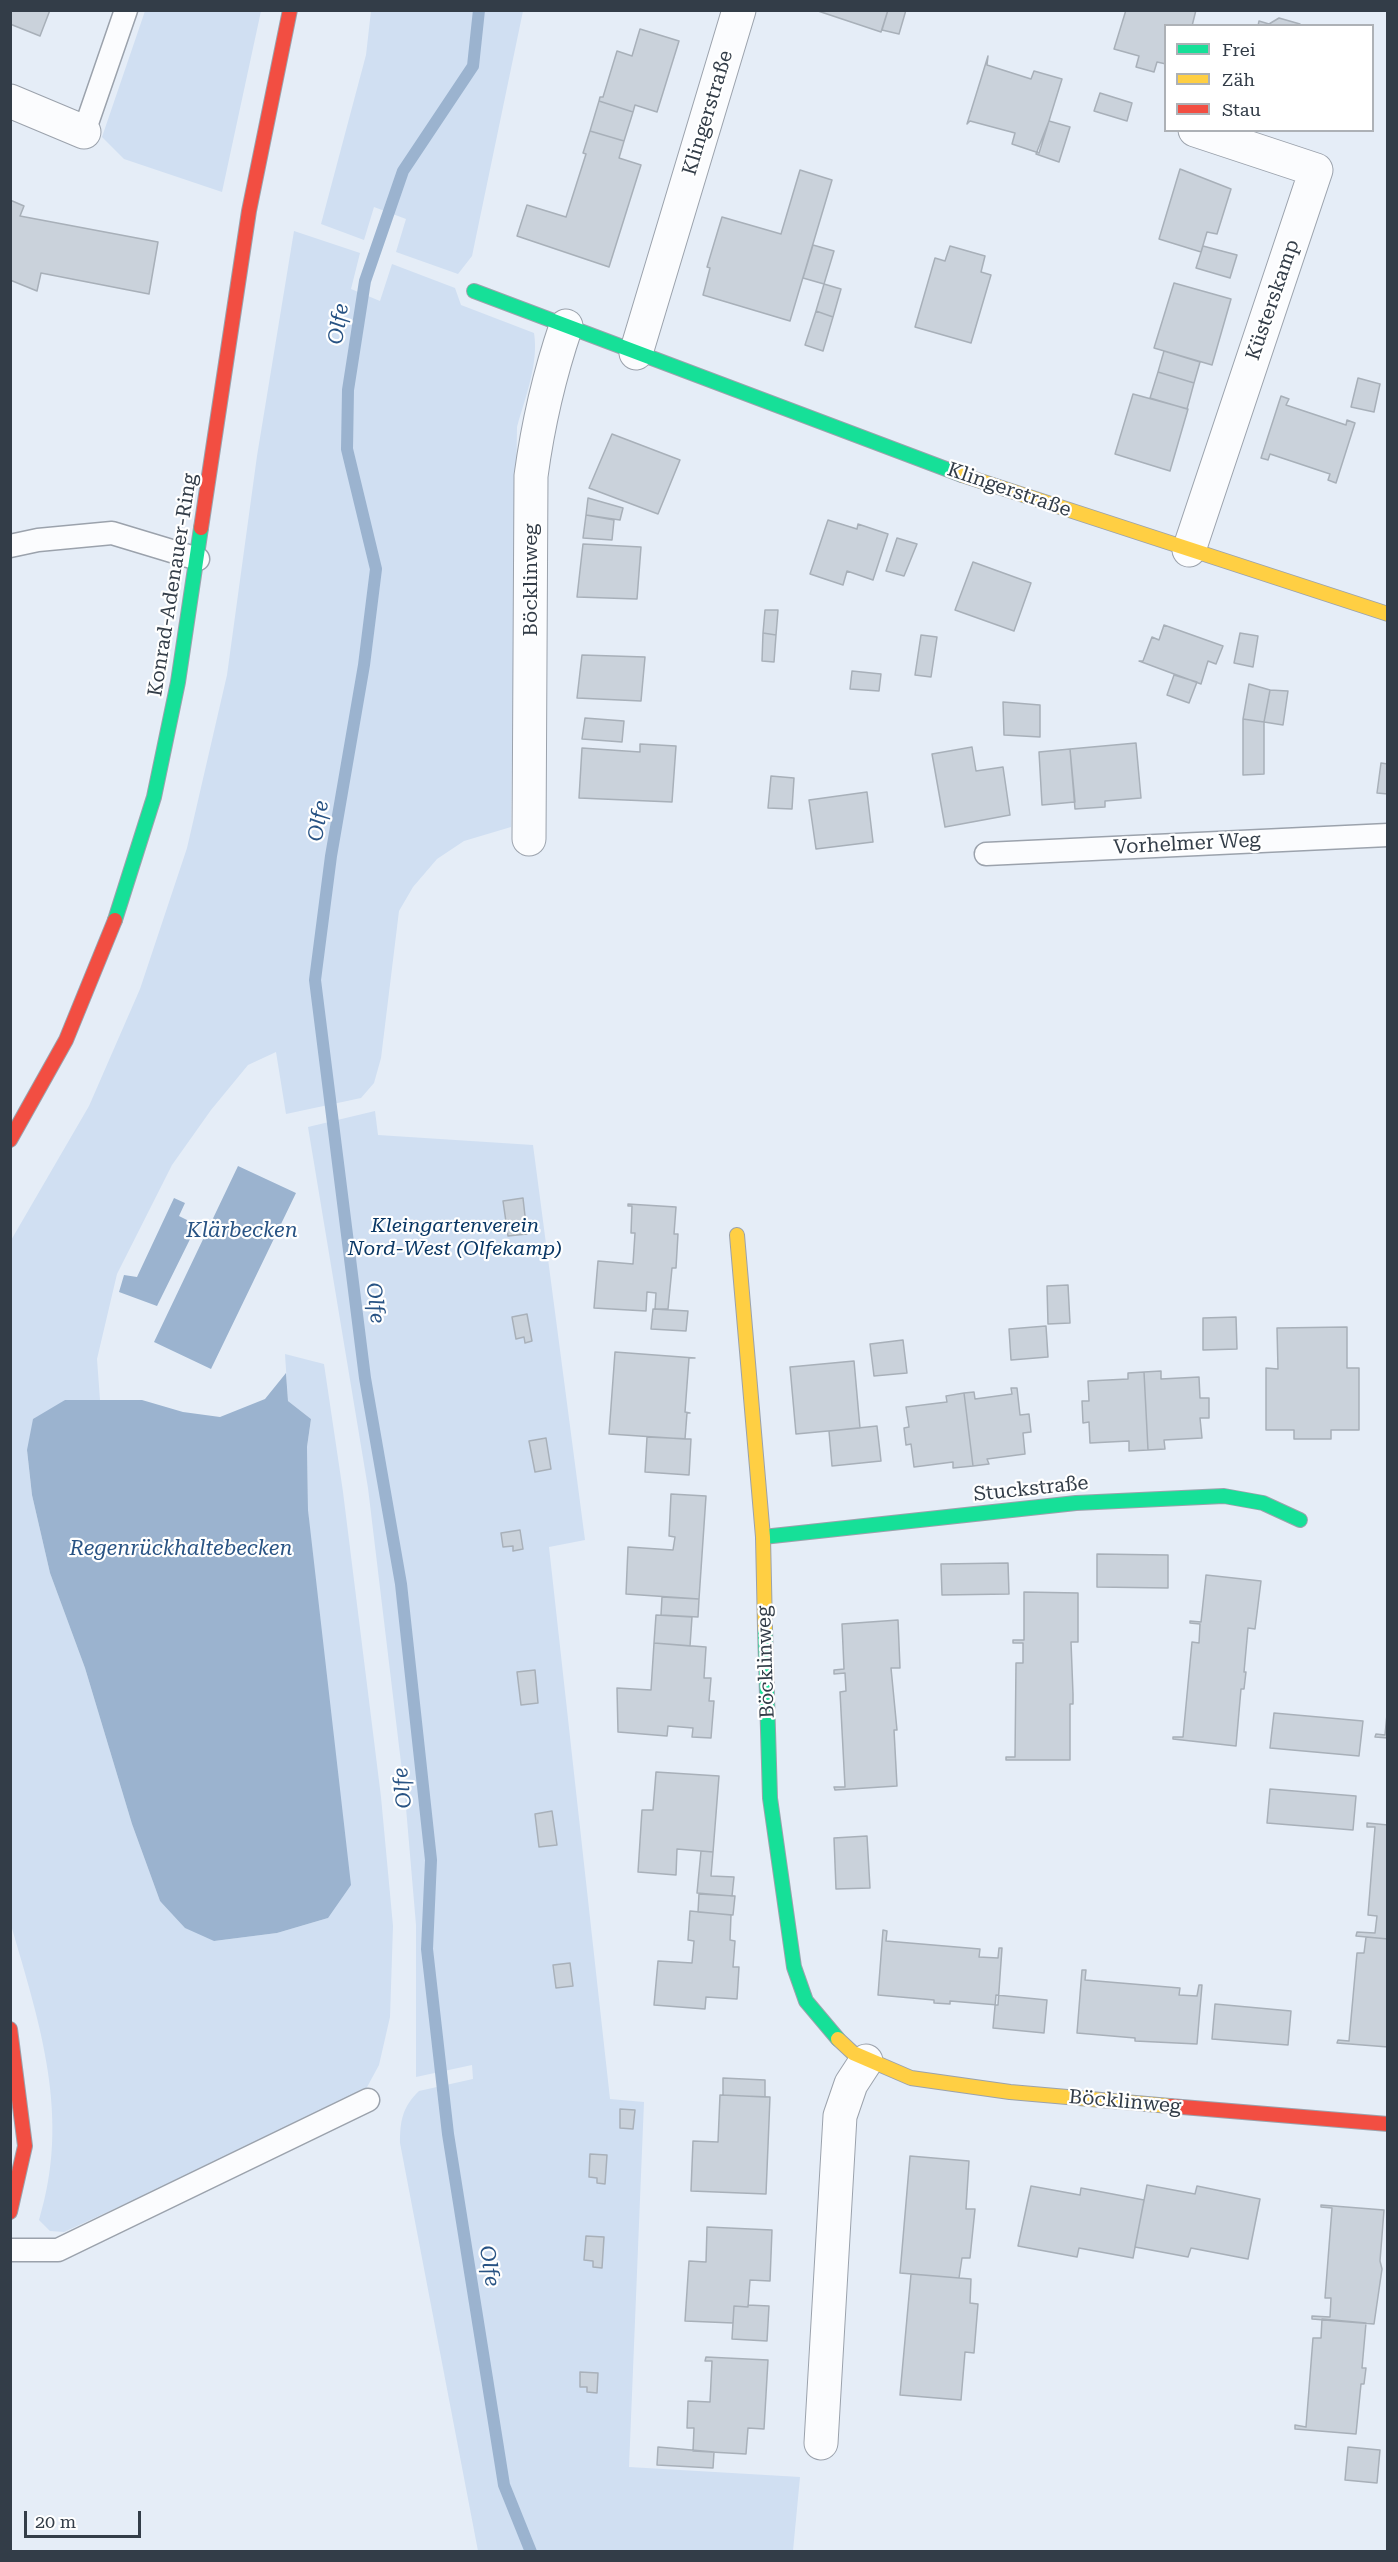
<!DOCTYPE html>
<meta charset="utf-8">
<style>
body{margin:0}
#map{position:relative;width:1398px;height:2562px;overflow:hidden;background:#e5edf7;font-family:"Roboto Serif",serif}
canvas{display:block}
.frame{position:absolute;inset:0;border:12px solid #333d48;pointer-events:none}
.legend{position:absolute;left:1164px;top:24px;width:210px;height:108px;box-sizing:border-box;background:#fff;border:2px solid #adb1b6;margin:0;padding:8px 10px;list-style:none;font-size:18px;color:#333d48}
.legend li{display:flex;align-items:center;gap:12px;height:30px}
.legend b{width:30px;border:2px solid #adb1b6}
.scale{position:absolute;left:24px;top:2511px;width:117px;height:27px;box-sizing:border-box;border:3px solid #333d48;border-top:0;padding-left:8px;font-size:18px;line-height:21px;white-space:nowrap;color:#333d48;-webkit-text-stroke:4px #fff;paint-order:stroke}
</style>
<div id="map">
<canvas width="1398" height="2562"></canvas>
<div class="frame"></div>
<ul class="legend">
<li><b style="height:8px;background:#16e098"></b>Frei</li>
<li><b style="height:8px;background:#ffcf43"></b>Zäh</li>
<li><b style="height:8px;background:#f24e42"></b>Stau</li>
</ul>
<div class="scale">20 m</div>
</div>
<script>
const c = document.querySelector('canvas').getContext('2d');
c.lineJoin = 'round';
function paint(path, color) { c.fillStyle = color; c.fill(path, 'evenodd'); }
function trace(path, color, width, dash) { c.strokeStyle = color; c.lineWidth = width; c.lineCap = dash ? 'butt' : 'round'; c.setLineDash(dash || []); c.stroke(path); }
function drawText(font, color, halo, rows, align = 'center') {
  c.font = font + ' "Roboto Serif",serif'; c.lineWidth = 4.5; c.setLineDash([]); c.textBaseline = 'middle'; c.strokeStyle = halo; c.fillStyle = color; for (const [text, x, y, turn = 0] of rows) {
    c.save(); c.translate(x, y); c.rotate((+turn || 0) * Math.PI / 180); c.textAlign = isNaN(turn) ? turn : align; if (halo) c.strokeText(text, 0, 0); c.fillText(text, 0, 0); c.restore();
  }
}
paint(new Path2D(`
 M 145,11 L 261,11 L 222,192 L 124,159 L 102,137 Z
 M 371,11 L 523,11 L 472,256 L 458,274 L 396,252 L 406,219 L 374,207 L 364,240 L 321,224 L 366,55 Z
 M 294,231 L 360,253 L 351,289 L 380,301 L 392,264 L 455,288 L 461,305 L 534,333 C 539,363 525,398 517,427 L 511,827 L 464,841 L 437,859 L 413,887 L 399,911 L 381,1058 L 374,1083 L 361,1098 L 286,1114 L 276,1052 L 248,1065 L 211,1110 L 172,1165 L 117,1274 L 97,1359 L 100,1400 L 65,1400 L 27,1450 L 32,1495 L 50,1573 L 85,1668 L 132,1824 L 160,1901 L 214,1941 L 277,1933 L 328,1918 L 308,1510 L 307,1447 L 311,1419 L 288,1401 L 285,1354 L 324,1364 L 343,1492 L 381,1797 L 393,1926 L 390,2017 L 379,2065 L 366,2089 L 345,2103 L 64,2232 L 50,2231 L 39,2220 C 71,2116 40,2025 11,1925 L 10,1242 L 89,1106 L 140,989 L 187,848 L 227,675 L 257,456 Z
 M 375,1111 L 378,1135 L 533,1145 L 585,1540 L 549,1547 L 610,2099 L 644,2102 L 629,2467 L 800,2477 L 793,2551 L 478,2551 L 400,2143 C 400,2122 402,2107 419,2091 L 473,2079 L 472,2065 L 416,2077 L 416,1925 L 405,1796 L 368,1488 L 308,1127 Z`), '#d0dff2');
paint(new Path2D(`
 M 238,1166 L 296,1193 L 211,1369 L 154,1342 Z
 M 174,1198 L 185,1203 L 179,1216 L 197,1225 L 157,1306 L 119,1292 L 124,1275 L 137,1277 Z
 M 286,1373 L 288,1401 L 311,1419 L 307,1447 L 308,1510 L 351,1885 L 328,1918 L 277,1933 L 214,1941 L 185,1928 L 160,1901 L 132,1824 L 85,1668 L 50,1573 L 32,1495 L 27,1450 L 33,1419 L 65,1400 L 142,1400 L 183,1412 L 220,1417 L 265,1399 Z`), '#9bb3cf');
trace(new Path2D(`
 M 479,10 L 473,66 L 403,171 L 365,281 L 348,390 L 347,449 L 376,569 L 364,665 L 331,856 L 315,980 L 365,1378 L 401,1584 L 431,1860 L 427,1949 L 448,2134 L 504,2485 L 531,2552`), '#9bb3cf', 12);
const building = new Path2D(`
 M 10,10 L 50,10 L 40,36 L 10,24 Z
 M 815,10 L 888,10 L 881,32 Z
 M 888,10 L 906,10 L 899,34 L 882,30 Z
 M 1126,10 L 1196,10 L 1192,26 L 1166,26 L 1166,64 L 1157,62 L 1154,72 L 1136,67 L 1139,56 L 1114,49 Z
 M 1279,18 L 1300,24 L 1301,26 L 1258,26 L 1259,21 L 1269,24 Z
 M 640,29 L 679,41 L 657,112 L 635,105 L 633,112 L 599,101 L 600,97 L 603,97 L 617,51 L 632,56 Z
 M 988,56 L 987,65 L 1031,79 L 1034,71 L 1062,79 L 1039,153 L 1012,144 L 1015,133 L 970,121 L 967,124 Z
 M 1100,93 L 1132,103 L 1127,121 L 1094,111 Z
 M 599,101 L 633,112 L 624,141 L 590,131 Z
 M 1049,121 L 1070,127 L 1059,162 L 1036,154 Z
 M 590,131 L 624,141 L 619,158 L 641,165 L 609,267 L 517,236 L 527,205 L 566,217 L 586,154 L 583,153 Z
 M 1180,169 L 1231,189 L 1217,234 L 1207,232 L 1201,252 L 1159,239 Z
 M 800,170 L 832,180 L 790,321 L 703,295 L 710,268 L 707,267 L 722,217 L 781,234 Z
 M 10,200 L 24,206 L 20,216 L 158,242 L 149,294 L 41,273 L 37,291 L 10,280 Z
 M 813,245 L 834,251 L 824,284 L 803,278 Z
 M 950,246 L 985,256 L 981,272 L 991,275 L 971,343 L 915,327 L 935,258 L 945,261 Z
 M 1203,246 L 1237,255 L 1230,278 L 1196,268 Z
 M 1174,283 L 1231,299 L 1212,365 L 1154,348 Z
 M 824,284 L 841,289 L 833,317 L 816,311 Z
 M 816,311 L 833,317 L 823,351 L 805,345 Z
 M 1164,351 L 1200,362 L 1194,383 L 1158,372 Z
 M 1158,372 L 1194,383 L 1187,409 L 1150,398 Z
 M 1358,378 L 1380,384 L 1374,412 L 1351,407 Z
 M 1133,394 L 1188,409 L 1170,471 L 1115,454 Z
 M 1281,396 L 1289,399 L 1286,405 L 1346,425 L 1347,420 L 1355,423 L 1336,483 L 1328,480 L 1330,474 L 1270,454 L 1268,460 L 1261,458 Z
 M 612,434 L 680,460 L 658,514 L 589,488 Z
 M 588,498 L 623,508 L 620,520 L 586,515 Z
 M 586,515 L 614,520 L 612,540 L 583,538 Z
 M 828,520 L 857,529 L 858,524 L 888,534 L 873,580 L 847,571 L 843,585 L 810,574 Z
 M 897,538 L 917,544 L 904,576 L 886,571 Z
 M 583,544 L 641,547 L 637,599 L 577,597 Z
 M 973,562 L 1031,583 L 1014,631 L 955,610 Z
 M 765,610 L 778,610 L 776,635 L 763,633 Z
 M 1164,625 L 1223,646 L 1216,664 L 1208,661 L 1201,684 L 1139,661 L 1143,661 L 1152,637 L 1159,640 Z
 M 763,633 L 776,635 L 774,662 L 762,661 Z
 M 1240,633 L 1258,636 L 1253,667 L 1234,663 Z
 M 921,635 L 937,637 L 931,677 L 915,675 Z
 M 582,655 L 645,657 L 641,701 L 577,698 Z
 M 852,671 L 881,674 L 879,691 L 850,689 Z
 M 1174,675 L 1197,682 L 1189,703 L 1167,695 Z
 M 1249,684 L 1270,690 L 1264,722 L 1243,719 Z
 M 1270,690 L 1288,691 L 1283,725 L 1264,722 Z
 M 1003,702 L 1040,705 L 1040,737 L 1004,735 Z
 M 585,718 L 624,721 L 622,742 L 582,739 Z
 M 1243,719 L 1264,722 L 1264,774 L 1243,775 Z
 M 1136,743 L 1141,798 L 1105,801 L 1105,807 L 1075,809 L 1070,749 Z
 M 640,744 L 676,746 L 672,802 L 579,798 L 582,748 L 640,752 Z
 M 972,747 L 976,771 L 1003,767 L 1010,815 L 945,827 L 932,754 Z
 M 1070,749 L 1075,802 L 1042,805 L 1039,752 Z
 M 1381,763 L 1388,764 L 1388,794 L 1377,793 Z
 M 771,776 L 794,778 L 792,809 L 768,808 Z
 M 867,792 L 873,842 L 816,849 L 809,800 Z
 M 523,1198 L 527,1234 L 508,1236 L 503,1201 Z
 M 628,1204 L 676,1207 L 674,1234 L 678,1234 L 676,1268 L 672,1268 L 668,1309 L 655,1309 L 656,1293 L 647,1292 L 646,1311 L 594,1308 L 598,1261 L 633,1264 L 635,1233 L 631,1233 L 632,1206 L 628,1206 Z
 M 1068,1285 L 1070,1323 L 1048,1324 L 1047,1286 Z
 M 653,1309 L 688,1311 L 686,1331 L 651,1329 Z
 M 527,1314 L 532,1341 L 525,1343 L 524,1337 L 516,1339 L 512,1317 Z
 M 1236,1317 L 1237,1349 L 1203,1350 L 1203,1318 Z
 M 1046,1326 L 1048,1357 L 1011,1360 L 1009,1329 Z
 M 1347,1327 L 1347,1368 L 1359,1368 L 1359,1430 L 1331,1430 L 1331,1439 L 1294,1439 L 1294,1430 L 1266,1430 L 1266,1368 L 1278,1369 L 1277,1328 Z
 M 903,1340 L 907,1373 L 874,1376 L 870,1344 Z
 M 615,1352 L 695,1358 L 689,1358 L 685,1412 L 690,1413 L 687,1413 L 685,1439 L 609,1434 Z
 M 854,1361 L 860,1428 L 796,1434 L 790,1367 Z
 M 1161,1371 L 1161,1379 L 1199,1377 L 1200,1398 L 1209,1398 L 1209,1418 L 1200,1418 L 1202,1438 L 1164,1440 L 1165,1449 L 1148,1450 L 1144,1372 Z
 M 1144,1372 L 1148,1450 L 1129,1451 L 1129,1441 L 1090,1443 L 1089,1422 L 1083,1423 L 1082,1401 L 1089,1401 L 1088,1381 L 1128,1379 L 1128,1373 Z
 M 1011,1388 L 1017,1388 L 1020,1415 L 1029,1414 L 1031,1432 L 1023,1433 L 1025,1454 L 987,1459 L 989,1464 L 973,1466 L 964,1393 L 974,1392 L 975,1399 L 1012,1394 Z
 M 964,1393 L 973,1466 L 953,1468 L 953,1462 L 914,1467 L 911,1444 L 906,1445 L 904,1428 L 909,1427 L 906,1407 L 947,1402 L 946,1396 Z
 M 877,1426 L 881,1461 L 832,1466 L 829,1431 Z
 M 647,1437 L 691,1439 L 689,1475 L 645,1472 Z
 M 546,1438 L 551,1469 L 535,1472 L 529,1441 Z
 M 671,1494 L 706,1496 L 699,1599 L 626,1594 L 628,1547 L 673,1550 L 675,1537 L 669,1536 Z
 M 520,1530 L 523,1549 L 513,1551 L 513,1546 L 503,1547 L 501,1533 Z
 M 1097,1554 L 1168,1555 L 1168,1588 L 1097,1587 Z
 M 1008,1563 L 1009,1594 L 942,1595 L 941,1564 Z
 M 1206,1575 L 1261,1581 L 1255,1629 L 1248,1628 L 1244,1672 L 1246,1672 L 1244,1689 L 1241,1689 L 1236,1746 L 1173,1739 L 1173,1737 L 1183,1737 L 1192,1642 L 1199,1643 L 1200,1624 L 1190,1623 L 1190,1621 L 1201,1622 Z
 M 1024,1592 L 1078,1593 L 1078,1642 L 1071,1642 L 1073,1694 L 1073,1704 L 1070,1704 L 1070,1760 L 1006,1760 L 1006,1757 L 1015,1757 L 1016,1663 L 1023,1663 L 1023,1643 L 1013,1643 L 1013,1640 L 1024,1640 Z
 M 662,1597 L 699,1599 L 698,1617 L 661,1615 Z
 M 656,1615 L 692,1617 L 690,1646 L 654,1643 Z
 M 898,1620 L 900,1668 L 891,1668 L 897,1730 L 894,1730 L 897,1786 L 835,1790 L 834,1787 L 845,1787 L 840,1692 L 846,1691 L 845,1673 L 834,1674 L 834,1670 L 844,1669 L 842,1624 Z
 M 654,1643 L 706,1647 L 704,1678 L 711,1678 L 709,1701 L 714,1701 L 711,1738 L 692,1737 L 693,1728 L 668,1726 L 667,1736 L 618,1732 L 617,1688 L 651,1690 Z
 M 535,1670 L 538,1703 L 521,1705 L 517,1672 Z
 M 1388,1704 L 1388,1738 L 1375,1737 L 1376,1734 L 1385,1735 Z
 M 1274,1713 L 1363,1721 L 1359,1756 L 1270,1748 Z
 M 656,1772 L 719,1776 L 713,1852 L 677,1849 L 676,1875 L 638,1872 L 642,1810 L 653,1810 Z
 M 1270,1789 L 1356,1796 L 1353,1830 L 1267,1823 Z
 M 552,1811 L 557,1845 L 539,1847 L 535,1814 Z
 M 1367,1823 L 1388,1825 L 1388,1939 L 1356,1936 L 1357,1932 L 1375,1933 L 1377,1916 L 1368,1915 L 1375,1827 L 1367,1827 Z
 M 867,1836 L 870,1888 L 836,1889 L 834,1838 Z
 M 701,1851 L 713,1852 L 711,1876 L 734,1877 L 732,1896 L 697,1893 Z
 M 699,1894 L 735,1896 L 733,1915 L 698,1912 Z
 M 690,1911 L 731,1915 L 730,1940 L 735,1941 L 733,1967 L 739,1967 L 737,1999 L 706,1997 L 705,2009 L 654,2005 L 658,1961 L 692,1963 L 694,1941 L 688,1940 Z
 M 883,1930 L 887,1931 L 886,1941 L 980,1949 L 979,1957 L 998,1958 L 999,1948 L 1002,1948 L 998,2005 L 950,2001 L 950,2004 L 934,2003 L 934,2000 L 878,1995 Z
 M 1366,1937 L 1388,1939 L 1388,2047 L 1337,2043 L 1338,2040 L 1349,2041 L 1357,1953 L 1364,1953 Z
 M 570,1963 L 573,1986 L 556,1988 L 553,1965 Z
 M 1082,1970 L 1086,1970 L 1085,1980 L 1180,1988 L 1179,1995 L 1197,1996 L 1199,1985 L 1202,1985 L 1197,2044 L 1135,2041 L 1135,2038 L 1077,2033 Z
 M 996,1995 L 1047,2000 L 1044,2033 L 993,2028 Z
 M 1215,2004 L 1291,2011 L 1288,2045 L 1212,2039 Z
 M 723,2078 L 765,2080 L 765,2097 L 723,2095 Z
 M 720,2095 L 770,2097 L 766,2194 L 691,2191 L 693,2141 L 718,2142 Z
 M 620,2109 L 635,2110 L 633,2129 L 620,2128 Z
 M 590,2154 L 607,2155 L 605,2184 L 597,2183 L 597,2178 L 589,2177 Z
 M 910,2156 L 969,2161 L 966,2209 L 975,2209 L 970,2258 L 962,2258 L 959,2278 L 900,2273 Z
 M 1147,2185 L 1195,2194 L 1197,2186 L 1260,2199 L 1248,2259 L 1191,2248 L 1188,2257 L 1135,2247 Z
 M 1031,2186 L 1080,2195 L 1081,2188 L 1144,2200 L 1133,2258 L 1079,2248 L 1077,2257 L 1018,2246 Z
 M 1321,2205 L 1384,2210 L 1380,2261 L 1382,2269 L 1374,2324 L 1312,2319 L 1312,2316 L 1330,2317 L 1331,2298 L 1325,2298 L 1332,2208 L 1321,2207 Z
 M 707,2227 L 772,2230 L 770,2281 L 750,2280 L 748,2307 L 734,2306 L 733,2323 L 685,2321 L 689,2261 L 706,2262 Z
 M 586,2236 L 604,2237 L 602,2268 L 593,2267 L 593,2261 L 584,2260 Z
 M 911,2274 L 971,2279 L 970,2303 L 978,2304 L 974,2353 L 965,2352 L 961,2400 L 900,2395 Z
 M 748,2305 L 769,2306 L 767,2341 L 732,2339 L 734,2306 L 748,2307 Z
 M 1322,2319 L 1366,2323 L 1362,2368 L 1366,2368 L 1364,2384 L 1361,2384 L 1356,2434 L 1295,2429 L 1295,2425 L 1306,2427 L 1313,2338 L 1321,2338 Z
 M 706,2357 L 768,2360 L 764,2429 L 748,2428 L 746,2454 L 693,2451 L 694,2428 L 687,2428 L 688,2401 L 710,2402 L 712,2361 L 705,2361 Z
 M 580,2372 L 598,2373 L 597,2393 L 587,2392 L 587,2387 L 580,2387 Z
 M 658,2447 L 714,2452 L 713,2468 L 657,2465 Z
 M 1348,2447 L 1380,2450 L 1377,2483 L 1345,2480 Z`);
paint(building, '#cad2db');
trace(building, '#a8b0b9', 1.5);
const lane = new Path2D(`
 M 84,132 L 126,10
 M 10,546 L 38,540 L 112,533 L 198,559
 M 986,854 L 1388,835
 M 10,2250 L 58,2250 L 368,2100`);
const street = new Path2D(`
 M 10,101 L 84,132
 M 636,353 L 739,10
 M 1189,550 L 1316,170 L 1195,130
 M 529,839 L 531,476 C 538,424 549,376 566,326
 M 821,2443 L 840,2116 L 851,2084 L 866,2061`);
const fast = new Path2D(`
 M 474,291 L 962,475
 M 115,920 L 154,797 L 178,682 L 201,528
 M 763,1537 L 1076,1503 L 1224,1496 L 1263,1503 L 1300,1520
 M 765,1628 L 770,1798 L 794,1967 L 806,2001 L 838,2039`);
const slow = new Path2D(`
 M 962,475 L 1388,614
 M 737,1235 L 763,1537 L 765,1628
 M 838,2039 L 853,2053 L 911,2078 L 1010,2092 L 1170,2106`);
const jam = new Path2D(`
 M 201,528 L 249,211 L 290,10
 M 10,1140 L 66,1040 L 115,920
 M 10,2029 L 25,2146 L 10,2212
 M 1170,2106 L 1388,2124`);
trace(lane, '#9ba2ac', 25);
trace(street, '#9ba2ac', 35);
trace(fast, '#9ba2ac', 16);
trace(slow, '#9ba2ac', 16);
trace(jam, '#9ba2ac', 16);
trace(lane, '#fbfcfe', 22);
trace(street, '#fbfcfe', 33);
trace(fast, '#16e098', 14);
trace(slow, '#ffcf43', 14);
trace(jam, '#f24e42', 14);
drawText('20px', '#333d48', '#fff', [
 ["Klingerstraße",708,113,-73],
 ["Küsterskamp",1273,300,-71],
 ["Klingerstraße",1009,490,19],
 ["Böcklinweg",531,580,-90],
 ["Konrad-Adenauer-Ring",173,585,-81],
 ["Vorhelmer Weg",1187,844,-3],
 ["Stuckstraße",1031,1489,-6],
 ["Böcklinweg",766,1662,-92],
 ["Böcklinweg",1125,2102,5]
]);
drawText('italic 20px', '#083664', '#fff', [
 ["Kleingartenverein",455,1226],
 ["Nord-West (Olfekamp)",455,1249]
]);
drawText('italic 21px', '#285384', '#fff', [
 ["Olfe",339,324,-81],
 ["Olfe",319,821,-81],
 ["Klärbecken",242,1231],
 ["Olfe",375,1303,83],
 ["Regenrückhaltebecken",181,1549],
 ["Olfe",403,1788,-96],
 ["Olfe",489,2266,81]
]);
</script>
